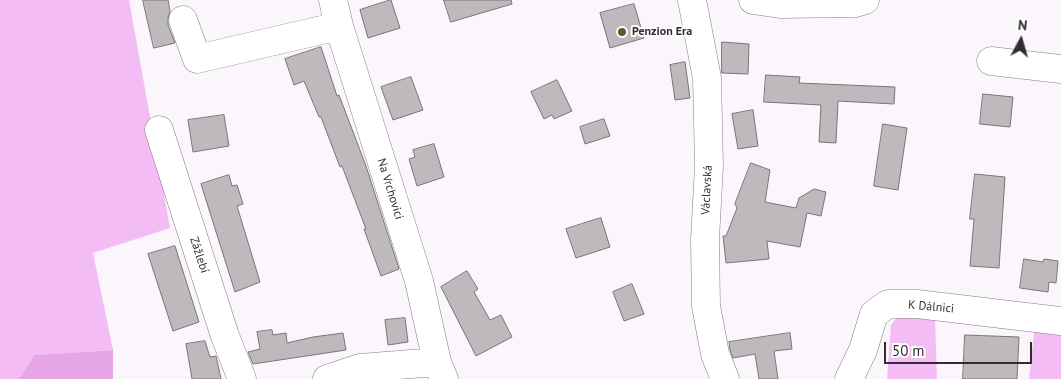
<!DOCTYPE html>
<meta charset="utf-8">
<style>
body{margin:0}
#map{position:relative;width:1061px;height:379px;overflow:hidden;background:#faf6fb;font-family:"PT Sans",sans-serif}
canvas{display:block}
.north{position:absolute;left:996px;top:15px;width:50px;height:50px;-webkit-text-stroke:4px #fff;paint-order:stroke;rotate:6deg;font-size:14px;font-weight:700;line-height:20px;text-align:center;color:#302e30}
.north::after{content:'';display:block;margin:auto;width:18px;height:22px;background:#302e30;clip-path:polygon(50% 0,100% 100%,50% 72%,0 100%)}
.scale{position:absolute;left:884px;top:342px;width:148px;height:22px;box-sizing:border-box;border:2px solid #302e30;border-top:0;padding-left:6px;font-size:15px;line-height:18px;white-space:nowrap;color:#302e30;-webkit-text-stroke:4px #fff;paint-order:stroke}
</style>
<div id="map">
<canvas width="1061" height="379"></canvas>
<div class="north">N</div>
<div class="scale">50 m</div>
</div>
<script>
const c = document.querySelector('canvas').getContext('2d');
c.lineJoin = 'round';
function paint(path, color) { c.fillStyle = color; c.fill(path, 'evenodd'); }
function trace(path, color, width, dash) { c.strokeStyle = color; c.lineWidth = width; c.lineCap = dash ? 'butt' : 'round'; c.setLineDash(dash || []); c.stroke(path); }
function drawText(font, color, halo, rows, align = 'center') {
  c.font = font + ' "PT Sans",sans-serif'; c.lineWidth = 4; c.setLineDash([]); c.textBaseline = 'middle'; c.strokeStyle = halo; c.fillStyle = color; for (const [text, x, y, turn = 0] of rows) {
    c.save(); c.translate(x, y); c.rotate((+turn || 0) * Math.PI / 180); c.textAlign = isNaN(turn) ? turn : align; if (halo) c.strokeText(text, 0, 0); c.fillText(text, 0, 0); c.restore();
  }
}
paint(new Path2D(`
 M 0,0 L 129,0 L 170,228 L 93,253 L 113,350 L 36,355 L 19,379 L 0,379 Z
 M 898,316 L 935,318 L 937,379 L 887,379 L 891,325 Z
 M 1035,324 L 1061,328 L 1061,379 L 1029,379 Z`), '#f3bcf5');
paint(new Path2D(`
 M 113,350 L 113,379 L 19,379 L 35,355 Z`), '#e6a6e8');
const building = new Path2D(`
 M 143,0 L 168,0 L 170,11 L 168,18 L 168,25 L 175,43 L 154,48 Z
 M 391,0 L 400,28 L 368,38 L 360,10 Z
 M 444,0 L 511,0 L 512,4 L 451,22 Z
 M 634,4 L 644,38 L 610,48 L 600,13 Z
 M 722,42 L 749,44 L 748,74 L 722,73 Z
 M 321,47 L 337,96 L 339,95 L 366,166 L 399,269 L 381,276 L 364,229 L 366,229 L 342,166 L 340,167 L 321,117 L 319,117 L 304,81 L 294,85 L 285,59 Z
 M 685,62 L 690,98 L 675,100 L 670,65 Z
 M 766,75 L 800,77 L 799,83 L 895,87 L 894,104 L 838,101 L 836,143 L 819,142 L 821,105 L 764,102 Z
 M 411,77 L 423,110 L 393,120 L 381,87 Z
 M 557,80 L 572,111 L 554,119 L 552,115 L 544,119 L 531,92 Z
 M 983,94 L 1013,97 L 1010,127 L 980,124 Z
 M 753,110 L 758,146 L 738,149 L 732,114 Z
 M 224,115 L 229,146 L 193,152 L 188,120 Z
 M 604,119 L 610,136 L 585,144 L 580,127 Z
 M 883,124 L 907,128 L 898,190 L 874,186 Z
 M 434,144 L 444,177 L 417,186 L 409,159 L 415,157 L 413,150 Z
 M 751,163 L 770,170 L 765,202 L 796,208 L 799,198 L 814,189 L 826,192 L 821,216 L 807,213 L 800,247 L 767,241 L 769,259 L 726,263 L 723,236 L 726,236 L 737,208 L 735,204 Z
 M 975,174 L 1005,177 L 999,268 L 970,266 L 974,219 L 970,219 Z
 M 229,175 L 232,186 L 237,185 L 243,204 L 237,206 L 260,282 L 235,292 L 201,184 Z
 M 601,218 L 610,247 L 576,258 L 566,229 Z
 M 175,246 L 199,322 L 173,331 L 148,254 Z
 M 1024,259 L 1043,262 L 1044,259 L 1058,261 L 1056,283 L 1049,282 L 1048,292 L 1020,288 Z
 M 467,271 L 478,289 L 474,292 L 490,320 L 501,315 L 512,337 L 476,356 L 441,287 Z
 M 632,284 L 644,314 L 624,321 L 613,292 Z
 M 405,318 L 408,342 L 388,345 L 385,320 Z
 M 272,330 L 273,335 L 286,333 L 287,343 L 313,337 L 343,333 L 346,350 L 253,364 L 248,352 L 260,349 L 257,332 Z
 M 790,333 L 792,349 L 774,351 L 778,379 L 759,379 L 755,354 L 733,358 L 730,350 L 729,342 Z
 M 965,335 L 1019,337 L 1017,379 L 963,379 Z
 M 205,341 L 210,357 L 216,356 L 221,379 L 192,379 L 186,344 Z`);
paint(building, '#bdb9bd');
trace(building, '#787578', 1);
const minor = new Path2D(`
 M 333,0 L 339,26 L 419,281 L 437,362 L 444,379
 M 692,0 L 707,78 L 709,166 L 705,239 L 706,306 L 715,354 L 725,379
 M 753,0 L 780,4 L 855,3 L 865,0
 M 183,20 L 197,59 L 339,26
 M 991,61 L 1061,69
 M 159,130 L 225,336 L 242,379
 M 327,379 L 360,368 L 437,362
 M 849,379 L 863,350 L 874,314 L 888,304 L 917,304 L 1061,321`);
trace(minor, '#817e81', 29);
trace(minor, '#fff', 28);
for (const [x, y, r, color] of [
 [622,32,5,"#585f2d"]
]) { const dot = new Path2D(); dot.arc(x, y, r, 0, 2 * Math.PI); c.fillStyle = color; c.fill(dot); trace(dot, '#fff', 2); }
drawText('bold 12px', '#302e30', '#fff', [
 ["Penzion Era",632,32]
], 'left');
drawText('12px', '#302e30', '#fff', [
 ["Na Vrchovici",390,189,73],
 ["Václavská",707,190,-87],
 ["Zážlebí",199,255,72],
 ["K Dálnici",931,307,5]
]);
</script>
